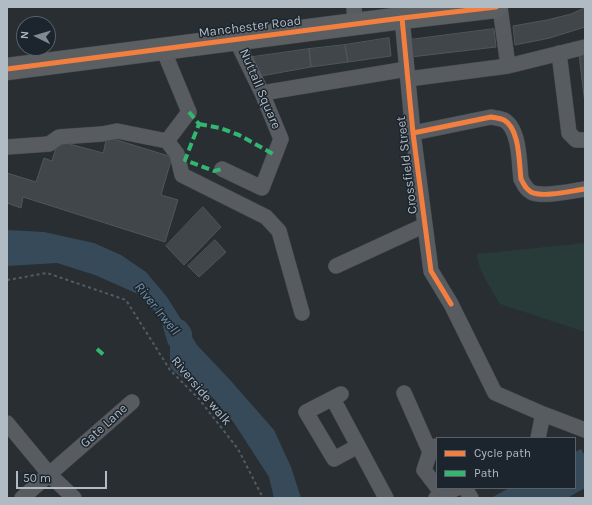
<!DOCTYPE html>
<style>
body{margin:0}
#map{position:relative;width:592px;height:505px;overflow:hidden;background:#282e32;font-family:Karla,sans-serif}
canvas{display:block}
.frame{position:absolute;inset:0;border:8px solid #b1bbc4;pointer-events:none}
.legend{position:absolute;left:436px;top:437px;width:140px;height:52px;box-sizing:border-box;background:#1c252d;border:1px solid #586169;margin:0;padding:5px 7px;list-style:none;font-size:12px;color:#b1bbc4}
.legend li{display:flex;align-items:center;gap:8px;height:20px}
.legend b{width:20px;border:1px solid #586169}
.north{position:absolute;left:16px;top:16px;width:40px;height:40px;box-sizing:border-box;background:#1c252d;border:1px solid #586169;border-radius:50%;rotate:275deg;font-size:11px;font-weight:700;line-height:16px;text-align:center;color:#b1bbc4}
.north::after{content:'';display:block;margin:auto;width:14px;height:18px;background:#818a91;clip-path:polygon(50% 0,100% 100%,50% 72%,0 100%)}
.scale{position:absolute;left:16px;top:471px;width:91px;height:18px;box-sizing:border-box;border:2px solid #b1bbc4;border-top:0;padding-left:5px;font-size:12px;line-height:14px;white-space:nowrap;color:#b1bbc4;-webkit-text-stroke:3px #1c252d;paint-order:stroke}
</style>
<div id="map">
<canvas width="592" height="505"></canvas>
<div class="frame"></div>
<ul class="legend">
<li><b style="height:5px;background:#f27e40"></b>Cycle path</li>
<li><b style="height:5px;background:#33b770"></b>Path</li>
</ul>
<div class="north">N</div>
<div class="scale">50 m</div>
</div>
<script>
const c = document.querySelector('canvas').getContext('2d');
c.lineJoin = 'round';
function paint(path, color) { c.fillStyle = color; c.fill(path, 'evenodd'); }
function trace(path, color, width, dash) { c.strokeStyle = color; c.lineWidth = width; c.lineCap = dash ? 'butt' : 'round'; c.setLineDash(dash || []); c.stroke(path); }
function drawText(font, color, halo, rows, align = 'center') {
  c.font = font + ' Karla,sans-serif'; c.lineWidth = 3; c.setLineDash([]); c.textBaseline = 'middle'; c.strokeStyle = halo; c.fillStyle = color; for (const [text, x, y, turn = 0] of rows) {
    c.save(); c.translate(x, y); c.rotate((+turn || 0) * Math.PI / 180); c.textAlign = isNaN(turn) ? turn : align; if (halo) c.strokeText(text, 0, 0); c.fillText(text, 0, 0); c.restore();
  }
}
paint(new Path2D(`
 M 585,243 L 585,332 L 500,304 C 493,293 476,266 477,254 Z`), '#283b39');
paint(new Path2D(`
 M 7,230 L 44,232 L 94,243 L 121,255 L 146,272 L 167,297 L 197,345 L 231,381 L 274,430 L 291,467 L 301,498 L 274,498 L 269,477 L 234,423 L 168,344 L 160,317 L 140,295 L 95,275 L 57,263 L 7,266 Z
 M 581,449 L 585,456 L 585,488 L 567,498 L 491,498 L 509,488 L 575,488 L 575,452 Z`), '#374a59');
trace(new Path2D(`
 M 178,330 L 181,334 L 181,363 L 213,386`), '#374a59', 22);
const building = new Path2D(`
 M 585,8 L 585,27 L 550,38 L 515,45 L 513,26 L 547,20 L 571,14 Z
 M 494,29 L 496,47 L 411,57 L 409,40 Z
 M 389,38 L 391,56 L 348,62 L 345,45 Z
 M 345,45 L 348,62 L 311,67 L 309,49 Z
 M 309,49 L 311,67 L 261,76 L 253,57 Z
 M 585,53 L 585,104 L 579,54 Z
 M 107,137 L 172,157 L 161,195 L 178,200 L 165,242 L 23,197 L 21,208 L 7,203 L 7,173 L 36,182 L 44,158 L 52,161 L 58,141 L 103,153 Z
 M 203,207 L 221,227 L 184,265 L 166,246 Z
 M 215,240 L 226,252 L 199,277 L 188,266 Z`);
paint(building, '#41464a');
trace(building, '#50565a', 1);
const minor = new Path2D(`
 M 354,7 L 355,24
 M 500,7 L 508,66
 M 402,18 L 413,133 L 431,271 L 451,304 L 495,393 L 543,414 L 585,430
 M 559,53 L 569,133 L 576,140 L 585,140
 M 408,79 L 508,66 L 585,47
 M 262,93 L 407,69
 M 413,133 L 491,117 C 495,118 500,118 504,120 C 520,129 519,163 521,179 C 524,185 526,189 531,192 C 543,198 571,191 585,189
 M 167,141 L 177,154 L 182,175 L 266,217 L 279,231 L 302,313
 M 7,147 L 49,144 L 59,137 L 102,134 L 117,131 L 167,141 L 189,112 L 163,49
 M 222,169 L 262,188 L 281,139 L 262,93 L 240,48 L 240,39
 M 336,266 L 425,225
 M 404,393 L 430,452
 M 341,394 L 306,412 L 334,459 L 358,446
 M 333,399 L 386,498
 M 7,423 L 50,475 L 74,498
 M 538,438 L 543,414
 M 436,446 L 430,452 L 424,470 L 437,487
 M 465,488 L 471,498
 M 22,498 L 132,402
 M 436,498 L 457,488`);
const highway = new Path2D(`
 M 7,69 L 402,18 L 496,7`);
trace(minor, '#464a4d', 16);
trace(highway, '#454a4e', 23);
trace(new Path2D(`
 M 7,280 L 47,273 L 126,300 L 170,370 L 199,399 L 238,449 L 263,498`), '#565b5f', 2, [3, 3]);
trace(minor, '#585c61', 15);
trace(highway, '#5c5f62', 22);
trace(new Path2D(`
 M 189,112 L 199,124 L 185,160 L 214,171 L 222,169
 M 199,124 L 220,128 L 239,135 L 275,155
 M 97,349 L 105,356`), '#33b770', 4, [8, 4]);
trace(new Path2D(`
 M 402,18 L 413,133 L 431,271 L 451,304
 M 7,69 L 402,18 L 496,7
 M 413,133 L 491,117 C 495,118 500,118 504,120 C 520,129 519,163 521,179 C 524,185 526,189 531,192 C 543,198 571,191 585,189`), '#f27e40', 5);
drawText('13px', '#b1bbc4', '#1c252d', [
 ["Manchester Road",250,27,-7],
 ["Nuttall Square",260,89,67],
 ["Crossfield Street",407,165,-97],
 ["Riverside walk",201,391,50],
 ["Gate Lane",104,426,-42]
]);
drawText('italic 14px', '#7490a6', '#1c252d', [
 ["River Irwell",157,309,51]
]);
</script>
